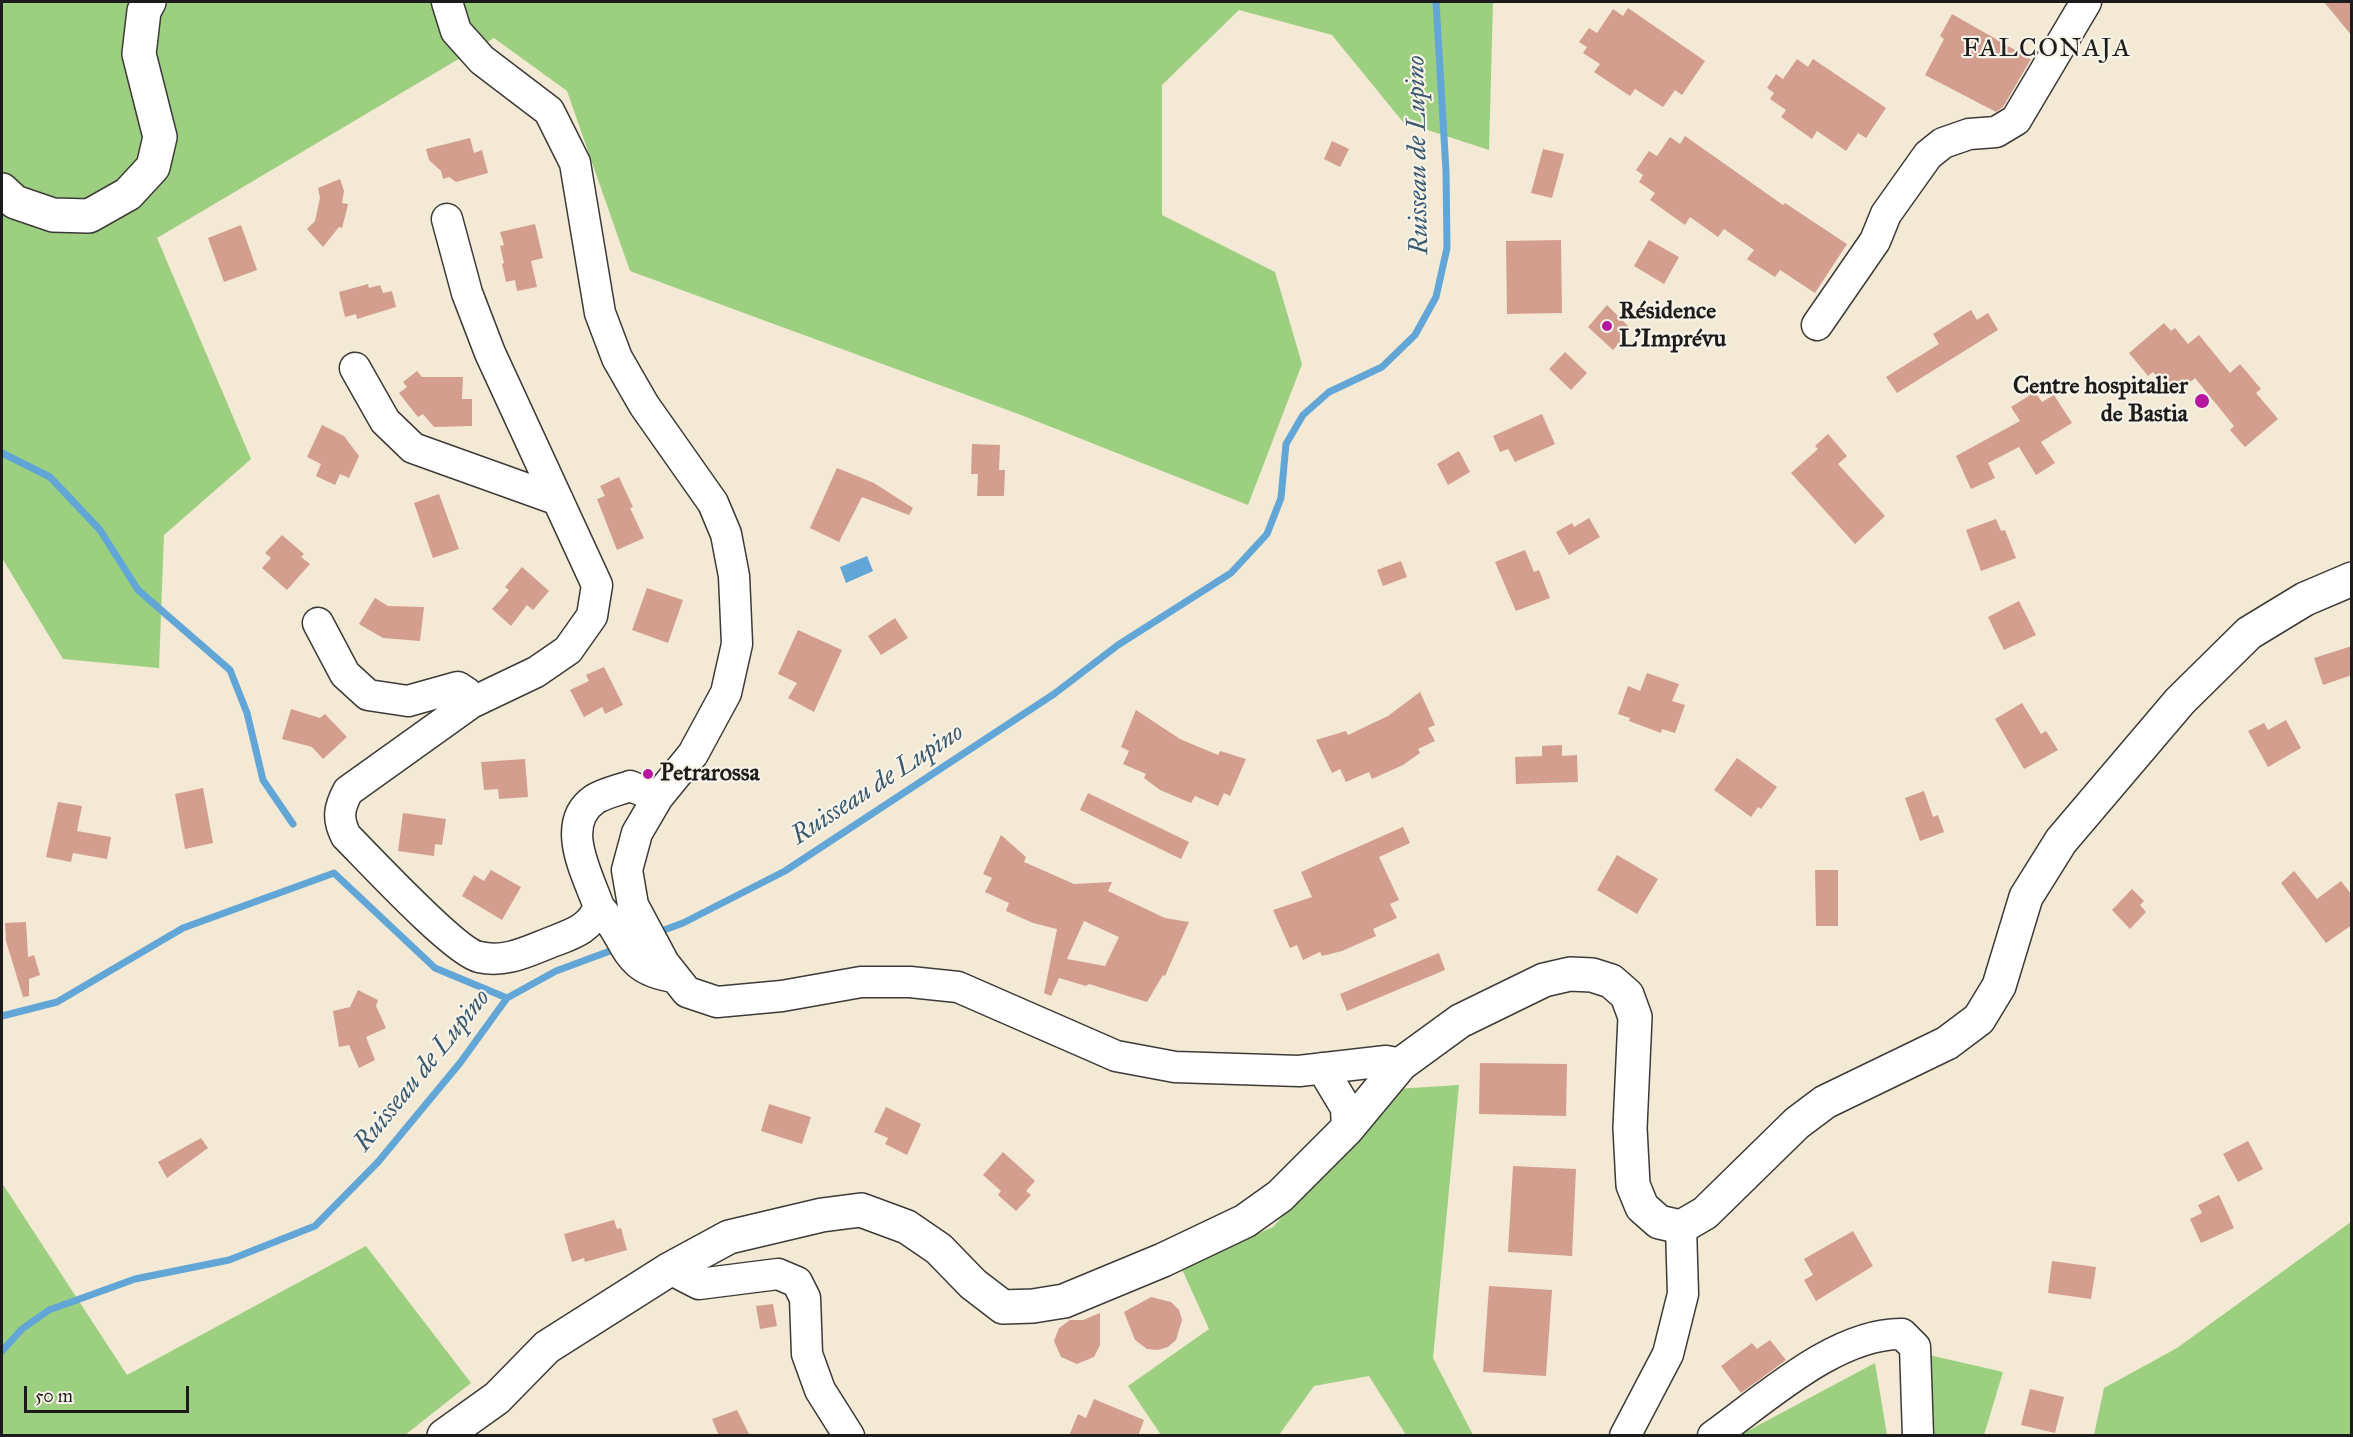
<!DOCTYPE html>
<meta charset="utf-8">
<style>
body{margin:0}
#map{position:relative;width:2353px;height:1437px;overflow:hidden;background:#f3e9d4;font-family:"IM FELL Great Primer",serif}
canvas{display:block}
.frame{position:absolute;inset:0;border:3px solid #1c1c1c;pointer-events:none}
.scale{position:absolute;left:24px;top:1386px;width:165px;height:27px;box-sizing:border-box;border:3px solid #1c1c1c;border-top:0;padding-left:8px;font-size:18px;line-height:21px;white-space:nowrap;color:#1c1c1c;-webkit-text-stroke:4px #f7f3e8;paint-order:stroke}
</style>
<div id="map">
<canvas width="2353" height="1437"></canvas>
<div class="frame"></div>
<div class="scale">50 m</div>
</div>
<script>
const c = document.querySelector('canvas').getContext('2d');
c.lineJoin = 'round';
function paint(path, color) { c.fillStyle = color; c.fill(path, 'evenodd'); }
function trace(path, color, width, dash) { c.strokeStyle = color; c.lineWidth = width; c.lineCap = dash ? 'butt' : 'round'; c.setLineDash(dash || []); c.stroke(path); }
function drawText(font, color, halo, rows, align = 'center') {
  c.font = font + ' "IM FELL Great Primer",serif'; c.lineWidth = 4.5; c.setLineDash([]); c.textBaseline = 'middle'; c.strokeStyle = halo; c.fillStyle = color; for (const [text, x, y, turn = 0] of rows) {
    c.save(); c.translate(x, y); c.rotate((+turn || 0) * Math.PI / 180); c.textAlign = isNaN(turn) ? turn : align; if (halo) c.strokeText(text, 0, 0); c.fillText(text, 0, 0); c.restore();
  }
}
paint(new Path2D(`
 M 2,2 L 1493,2 L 1489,150 L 1403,122 L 1332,35 L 1239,10 L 1162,85 L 1162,215 L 1275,272 L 1302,364 L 1248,505 L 1021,415 L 630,271 L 567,91 L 494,38 L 157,238 L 251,459 L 164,535 L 159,668 L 63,659 L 2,558 Z
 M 1459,1085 L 1433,1358 L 1473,1435 L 1406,1435 L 1369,1376 L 1314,1386 L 1279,1435 L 1161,1435 L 1128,1386 L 1209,1329 L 1181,1267 L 1273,1227 L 1396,1089 Z
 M 2,1183 L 127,1375 L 366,1246 L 471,1383 L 405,1435 L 2,1435 Z
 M 2351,1222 L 2351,1435 L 2094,1435 L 2104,1388 L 2177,1348 Z
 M 1929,1355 L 2003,1372 L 1984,1435 L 1933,1435 Z
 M 1875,1363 L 1887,1435 L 1740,1435 Z`), '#9ccf7f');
paint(new Path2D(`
 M 867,556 L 873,571 L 846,583 L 840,567 Z`), '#61a6d7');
trace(new Path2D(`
 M 2,453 L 50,477 L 100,530 L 138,590 L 230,670 L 247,713 L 263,780 L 293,824
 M 656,933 L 683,923 L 785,871 L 1054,694 L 1118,645 L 1231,573 L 1267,534 L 1281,498 L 1286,444 L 1303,415 L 1329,392 L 1382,367 L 1415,335 L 1436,297 L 1447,248 L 1446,171 L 1436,2
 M 2,1016 L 57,1002 L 183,928 L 334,873 L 435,968 L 507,998
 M 2,1351 L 22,1329 L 49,1310 L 135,1279 L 229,1260 L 315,1226 L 378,1162 L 460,1063 L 507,998 L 556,971 L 618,948`), '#61a6d7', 7);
paint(new Path2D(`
 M 2324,2 L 2352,2 L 2352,36 Z
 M 1628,8 L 1705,61 L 1682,95 L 1675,90 L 1663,107 L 1635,89 L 1630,96 L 1594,72 L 1600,64 L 1583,53 L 1587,47 L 1579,42 L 1589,28 L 1597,33 L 1613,9 L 1623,16 Z
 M 1952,14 L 2031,59 L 2003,107 L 1996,112 L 1925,75 L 1944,39 L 1940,36 Z
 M 1797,59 L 1808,67 L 1813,59 L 1886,108 L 1866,138 L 1858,133 L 1846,151 L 1817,131 L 1812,139 L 1781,117 L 1786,110 L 1770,99 L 1774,93 L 1767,88 L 1776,74 L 1783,79 Z
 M 1685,136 L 1783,205 L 1785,203 L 1847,244 L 1815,293 L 1780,270 L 1775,277 L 1747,259 L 1754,250 L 1724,229 L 1718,237 L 1690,217 L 1685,225 L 1650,200 L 1655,193 L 1639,182 L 1643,175 L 1636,170 L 1649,151 L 1657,156 L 1670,137 L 1680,144 Z
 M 470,138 L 474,153 L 482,150 L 488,173 L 456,182 L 449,177 L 443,179 L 441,171 L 429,160 L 426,149 Z
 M 1332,141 L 1349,149 L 1340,167 L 1324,159 Z
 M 1543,149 L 1564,154 L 1552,198 L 1531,193 Z
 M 340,179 L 344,191 L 342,203 L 348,204 L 346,213 L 342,228 L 339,227 L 323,247 L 307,229 L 315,221 L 320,198 L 318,188 Z
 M 535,224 L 543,258 L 531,261 L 537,287 L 517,291 L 515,280 L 506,282 L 502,264 L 504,263 L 500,246 L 504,245 L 500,232 Z
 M 241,225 L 257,270 L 224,282 L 208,238 Z
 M 1561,240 L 1562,313 L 1507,314 L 1506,241 Z
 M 1649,240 L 1679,257 L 1664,284 L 1634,266 Z
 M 368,284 L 369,288 L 380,285 L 383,293 L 392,291 L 396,307 L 357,319 L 356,314 L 345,317 L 339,292 Z
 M 1607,305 L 1631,329 L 1613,350 L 1588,327 Z
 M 1971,310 L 1977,320 L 1988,313 L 1998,330 L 1897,393 L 1886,377 L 1939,344 L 1933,334 Z
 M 2164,323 L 2171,331 L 2175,328 L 2188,344 L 2199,335 L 2230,373 L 2240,364 L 2261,389 L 2256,393 L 2278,419 L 2245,447 L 2230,430 L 2234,426 L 2195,378 L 2173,396 L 2153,372 L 2148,376 L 2129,353 Z
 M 1565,352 L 1587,373 L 1571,390 L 1549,369 Z
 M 417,371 L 422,377 L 463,377 L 462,399 L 472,399 L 472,426 L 434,427 L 423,414 L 418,417 L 399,393 L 407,387 L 403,382 Z
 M 2035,392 L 2042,402 L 2054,395 L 2072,423 L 2041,442 L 2055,463 L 2036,475 L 2019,447 L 1988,463 L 1995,478 L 1971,489 L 1956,456 L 2020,421 L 2011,407 Z
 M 1542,414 L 1555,444 L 1515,462 L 1508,449 L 1500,452 L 1493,436 Z
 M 322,425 L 344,436 L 359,456 L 349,478 L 340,474 L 335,485 L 316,476 L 321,464 L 307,457 Z
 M 1828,434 L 1847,456 L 1838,464 L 1885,516 L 1855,544 L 1791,473 L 1818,449 L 1815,446 Z
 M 972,444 L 1000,445 L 999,470 L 1005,470 L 1004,496 L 977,496 L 978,474 L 971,474 Z
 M 1459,451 L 1470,472 L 1448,485 L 1437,464 Z
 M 837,468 L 874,483 L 913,508 L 909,515 L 862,497 L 839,542 L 810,528 Z
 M 619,477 L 633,507 L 630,508 L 644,538 L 617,550 L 597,499 L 605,496 L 600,486 Z
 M 439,494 L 459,549 L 433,558 L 414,503 Z
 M 1589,518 L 1600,537 L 1569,555 L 1556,532 L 1572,523 L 1574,527 Z
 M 1996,519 L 2001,531 L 2005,530 L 2016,558 L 1981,571 L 1966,530 Z
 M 282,535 L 304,554 L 301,557 L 310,564 L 287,590 L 262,568 L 271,558 L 265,553 Z
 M 1525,550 L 1534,572 L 1539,570 L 1550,598 L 1516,611 L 1495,562 Z
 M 1401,561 L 1407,577 L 1383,586 L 1377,570 Z
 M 522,567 L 549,591 L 533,610 L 527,605 L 511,626 L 492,609 L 509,590 L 505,587 Z
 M 647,588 L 683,600 L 668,643 L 632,630 Z
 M 375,598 L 388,606 L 424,607 L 420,641 L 383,638 L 359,624 Z
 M 2019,601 L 2036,635 L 2004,650 L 1988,617 Z
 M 895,618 L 908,638 L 881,655 L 868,636 Z
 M 798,630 L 842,650 L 814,712 L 788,698 L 797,683 L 778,674 Z
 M 2352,646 L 2352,675 L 2323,685 L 2314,658 Z
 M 604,667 L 623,705 L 605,714 L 602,707 L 584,717 L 570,690 L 589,681 L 586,675 Z
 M 1647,673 L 1679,684 L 1672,701 L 1685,705 L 1675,733 L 1662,729 L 1661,733 L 1629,721 L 1630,718 L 1618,714 L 1628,686 L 1640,691 Z
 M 1420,692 L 1435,725 L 1428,728 L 1435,741 L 1418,749 L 1420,753 L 1403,765 L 1372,779 L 1369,772 L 1346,782 L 1340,769 L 1332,773 L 1316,740 L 1346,731 L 1348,735 L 1388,716 Z
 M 2022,703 L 2041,734 L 2046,731 L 2058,750 L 2024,769 L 1995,719 Z
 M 291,709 L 320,718 L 325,714 L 347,737 L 323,759 L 312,747 L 282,739 Z
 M 1136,710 L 1180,739 L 1218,755 L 1220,751 L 1246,759 L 1230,796 L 1224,793 L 1218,806 L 1195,796 L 1191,803 L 1160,790 L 1144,778 L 1146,774 L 1123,764 L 1129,751 L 1121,747 Z
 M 2286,720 L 2301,748 L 2268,767 L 2248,731 L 2264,723 L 2268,730 Z
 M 1562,745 L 1562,756 L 1577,755 L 1578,782 L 1516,784 L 1515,757 L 1542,756 L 1542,746 Z
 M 1737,758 L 1777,787 L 1761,809 L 1758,807 L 1751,817 L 1714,790 Z
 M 525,759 L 528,797 L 499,799 L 498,789 L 484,790 L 481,762 Z
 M 203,788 L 213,843 L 185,849 L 175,794 Z
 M 1924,791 L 1933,817 L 1938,815 L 1944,832 L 1920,841 L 1905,798 Z
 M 1088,793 L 1189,842 L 1181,859 L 1080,810 Z
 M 58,802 L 82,806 L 77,831 L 111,837 L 107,859 L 73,853 L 71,862 L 46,857 Z
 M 403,813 L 446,819 L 442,845 L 435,844 L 434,856 L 398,851 Z
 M 1403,827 L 1410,843 L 1379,857 L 1399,900 L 1390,904 L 1397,918 L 1373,929 L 1376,936 L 1342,951 L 1322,956 L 1320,952 L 1303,960 L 1297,945 L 1290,948 L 1273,910 L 1312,897 L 1301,872 Z
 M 1001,835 L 1026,857 L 1024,862 L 1074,884 L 1112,882 L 1108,891 L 1165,918 L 1189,922 L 1165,976 L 1163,975 L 1147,1002 L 1089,984 L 1086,986 L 1059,978 L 1051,996 L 1044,993 L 1057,929 L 1033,923 L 1006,911 L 1009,903 L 985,892 L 992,878 L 983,874 ZM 1084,921 L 1119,937 L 1105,966 L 1067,959 Z
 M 1617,855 L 1658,879 L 1637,914 L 1597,890 Z
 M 491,870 L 521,887 L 502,920 L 462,896 L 474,875 L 484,881 Z
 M 1815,870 L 1838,870 L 1838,926 L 1816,926 Z
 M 2294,871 L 2317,899 L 2341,881 L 2352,895 L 2352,925 L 2326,943 L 2281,883 Z
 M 2132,889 L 2144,901 L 2140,905 L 2146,912 L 2130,929 L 2112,910 Z
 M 26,922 L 28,957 L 34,955 L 40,975 L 29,979 L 29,996 L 23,997 L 6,941 L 5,923 Z
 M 1439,953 L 1445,970 L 1347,1011 L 1340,994 Z
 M 358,990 L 378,1000 L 376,1006 L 386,1028 L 366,1037 L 375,1060 L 359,1068 L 349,1045 L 339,1047 L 333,1011 L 350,1007 Z
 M 1480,1063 L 1567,1064 L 1566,1116 L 1479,1114 Z
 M 769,1104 L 811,1117 L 802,1144 L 761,1131 Z
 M 886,1107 L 921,1124 L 907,1155 L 885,1144 L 888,1138 L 874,1132 Z
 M 201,1138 L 208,1148 L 167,1178 L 158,1162 Z
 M 2248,1141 L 2263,1169 L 2238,1182 L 2223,1154 Z
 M 1003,1152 L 1035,1181 L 1026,1191 L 1031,1195 L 1016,1211 L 998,1195 L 1001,1191 L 983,1175 Z
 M 1513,1166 L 1576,1169 L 1572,1256 L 1508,1252 Z
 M 2219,1195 L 2234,1228 L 2201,1243 L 2190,1219 L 2202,1213 L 2198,1205 Z
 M 614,1220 L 617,1229 L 621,1228 L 627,1250 L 585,1262 L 584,1258 L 572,1262 L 564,1234 Z
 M 1853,1231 L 1873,1266 L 1816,1301 L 1804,1280 L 1813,1275 L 1804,1259 Z
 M 2052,1261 L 2096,1267 L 2091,1299 L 2048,1293 Z
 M 1489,1286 L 1552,1290 L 1546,1376 L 1483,1372 Z
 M 1151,1297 L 1171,1302 L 1179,1310 L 1182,1320 L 1176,1340 L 1168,1347 L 1158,1350 L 1147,1349 L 1135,1340 L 1124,1312 Z
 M 773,1304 L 777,1326 L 760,1329 L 756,1306 Z
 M 1100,1313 L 1100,1345 L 1094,1357 L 1077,1364 L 1061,1357 L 1054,1341 L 1059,1328 L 1070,1320 L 1083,1320 Z
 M 1770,1340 L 1786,1360 L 1741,1393 L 1721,1366 L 1752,1343 L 1757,1349 Z
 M 2030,1389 L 2064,1397 L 2055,1433 L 2021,1425 Z
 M 1094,1399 L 1144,1420 L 1138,1436 L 1069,1436 L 1078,1414 L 1086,1418 Z
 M 737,1410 L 750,1436 L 719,1436 L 712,1419 Z`), '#d49e8f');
const minor = new Path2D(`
 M 447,2 L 456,31 L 482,60 L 549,111 L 575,163 L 600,313 L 617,358 L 644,405 L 713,503 L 726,534 L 734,576 L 737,644 L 726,693 L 693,754 L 658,797 L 637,833 L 627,870 L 633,905 L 664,963 L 687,992 L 717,1002 L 782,996 L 861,982 L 910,982 L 958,987 L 1116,1056 L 1175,1067 L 1299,1071 L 1386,1061 L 1401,1064
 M 447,219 L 467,293 L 490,353 L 597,585 L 592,616 L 568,650 L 536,672 L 471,703 L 348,791 C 339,808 337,818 346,836 C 368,858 455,952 479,957 C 505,963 526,952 549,943 C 572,934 589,930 599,907 C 588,875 558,824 595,799 C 605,793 619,790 630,786 L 658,797
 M 1817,325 L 1875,241 L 1886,214 L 1928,155 L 1943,143 L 1969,134 L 1996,132 L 2016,120 L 2086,2
 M 355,368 L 385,421 L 413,448 L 558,500
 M 318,623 L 345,674 L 368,695 L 408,701 L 458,687 L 467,693 L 471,703
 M 599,907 C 630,941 622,970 675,977
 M 1322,1068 L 1346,1108 L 1347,1129
 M 670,1269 L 699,1284 L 778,1274 L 797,1282 L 805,1298 L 807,1354 L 820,1390 L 849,1436
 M 1625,1436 L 1668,1354 L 1683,1294 L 1681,1227
 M 1713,1436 C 1765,1399 1836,1333 1902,1334 L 1915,1347 L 1918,1436`);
const major = new Path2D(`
 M 2,190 L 15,202 L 53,215 L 89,216 L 128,194 L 153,167 L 160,137 L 139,54 L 144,11 L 149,2
 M 444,1436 L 497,1398 L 547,1347 L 670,1269 L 729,1237 L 822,1215 L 861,1210 L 907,1227 L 939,1249 L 973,1284 L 1003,1307 L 1033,1306 L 1064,1301 L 1163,1260 L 1245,1221 L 1280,1196 L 1347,1129 L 1401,1064 L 1460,1021 L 1544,980 L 1570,974 L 1592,975 L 1611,981 L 1627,995 L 1635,1017 L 1630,1128 L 1633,1185 L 1642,1207 L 1659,1222 L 1681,1227 L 1705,1213 L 1797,1123 L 1825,1102 L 1947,1043 L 1979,1019 L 1999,986 L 2026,897 L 2061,841 L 2180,701 L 2249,633 L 2305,599 L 2352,579`);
trace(minor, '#3c3b38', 33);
trace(major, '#3c3b38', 36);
trace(minor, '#fff', 30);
trace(major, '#fff', 33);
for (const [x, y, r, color] of [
 [1607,326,6,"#b5179e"],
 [2202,401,8,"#b5179e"],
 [648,774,6,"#b5179e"]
]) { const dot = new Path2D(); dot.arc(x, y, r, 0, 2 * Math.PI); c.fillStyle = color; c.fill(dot); trace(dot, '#f7f3e8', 2); }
drawText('bold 24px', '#1c1c1c', '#f7f3e8', [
 ["Résidence",1619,312],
 ["L'Imprévu",1619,340],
 ["Centre hospitalier",2188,387,"right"],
 ["de Bastia",2188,415,"right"],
 ["Petrarossa",660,774]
], 'left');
c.letterSpacing = '1.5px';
drawText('26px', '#1c1c1c', '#f7f3e8', [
 ["FALCONAJA",2047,50]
]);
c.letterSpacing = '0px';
drawText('italic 26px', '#3b5a70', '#f7f3e8', [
 ["Ruisseau de Lupino",1419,155,-91],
 ["Ruisseau de Lupino",878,785,-33],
 ["Ruisseau de Lupino",423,1071,-51]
]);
</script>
